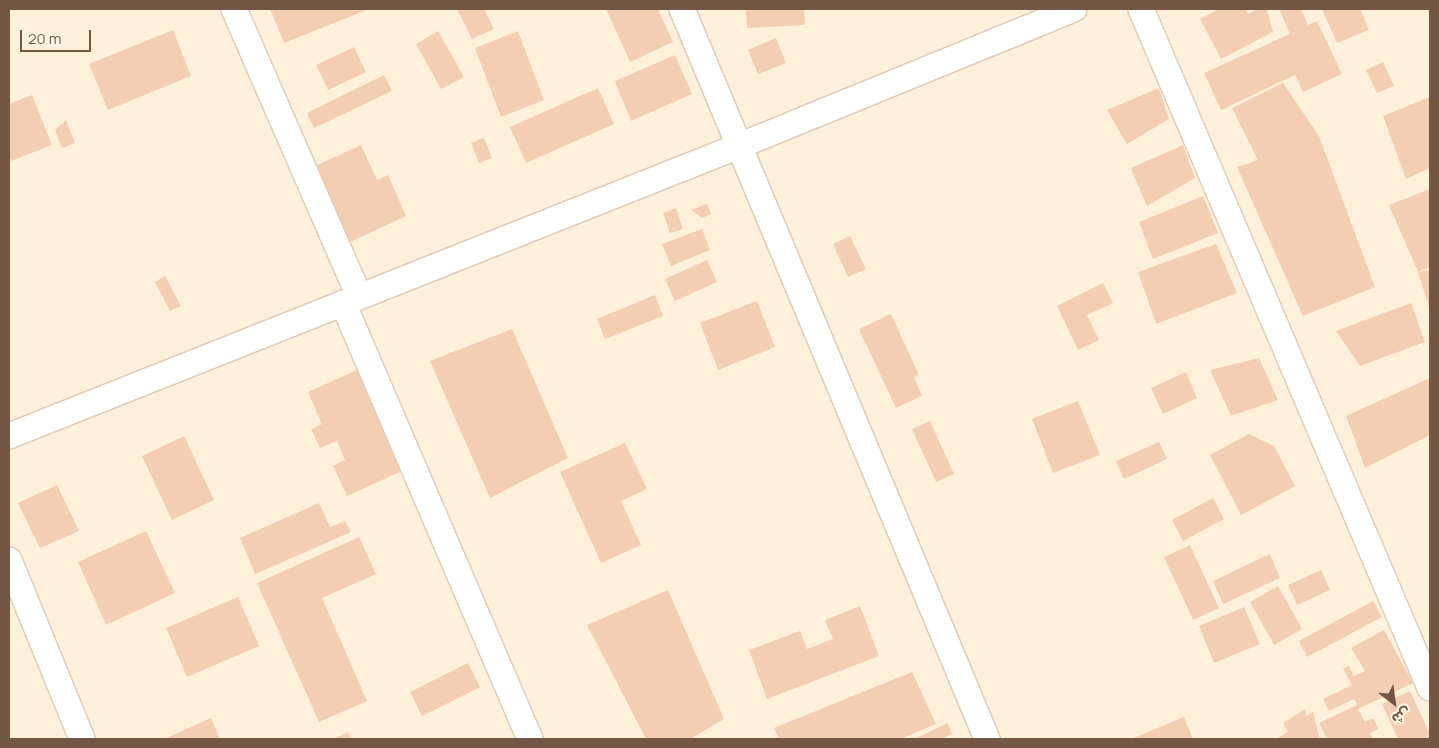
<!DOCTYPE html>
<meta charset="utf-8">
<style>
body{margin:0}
#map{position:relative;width:1439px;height:748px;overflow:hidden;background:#fef1dc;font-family:Manrope,"Noto Sans Arabic",sans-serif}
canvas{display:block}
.frame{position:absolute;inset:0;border:10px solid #735644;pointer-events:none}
.north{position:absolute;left:1369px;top:678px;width:50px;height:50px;-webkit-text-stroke:4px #fff5e4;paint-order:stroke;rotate:150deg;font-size:14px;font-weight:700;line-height:20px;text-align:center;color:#735644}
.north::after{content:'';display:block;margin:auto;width:18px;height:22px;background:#735644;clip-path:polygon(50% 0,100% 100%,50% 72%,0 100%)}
.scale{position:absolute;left:20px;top:30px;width:71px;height:22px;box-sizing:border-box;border:2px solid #735644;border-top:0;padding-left:6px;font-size:15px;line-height:18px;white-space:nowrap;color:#735644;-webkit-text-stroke:4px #fff5e4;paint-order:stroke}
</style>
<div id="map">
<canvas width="1439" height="748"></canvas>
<div class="frame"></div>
<div class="north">ش</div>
<div class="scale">20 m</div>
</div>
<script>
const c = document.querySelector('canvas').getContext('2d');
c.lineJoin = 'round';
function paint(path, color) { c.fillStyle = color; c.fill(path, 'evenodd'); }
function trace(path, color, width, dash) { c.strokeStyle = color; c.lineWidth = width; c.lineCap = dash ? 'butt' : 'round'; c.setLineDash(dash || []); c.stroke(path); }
paint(new Path2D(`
 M 270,9 L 369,9 L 284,43 Z
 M 457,9 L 484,9 L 494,29 L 472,39 Z
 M 606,9 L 658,9 L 673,42 L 630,62 Z
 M 746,9 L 804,9 L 805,25 L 747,28 Z
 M 1219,9 L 1246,9 L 1248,14 L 1257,9 L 1267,9 L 1273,32 L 1221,59 L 1200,19 Z
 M 1279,9 L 1301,9 L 1308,25 L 1317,21 L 1342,74 L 1303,92 L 1295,75 L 1221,110 L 1204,73 L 1290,34 Z
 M 1322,9 L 1360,9 L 1369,30 L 1337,43 Z
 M 173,30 L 191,76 L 108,110 L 89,64 Z
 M 438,31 L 464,77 L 441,89 L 416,44 Z
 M 518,31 L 544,100 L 501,117 L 475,48 Z
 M 776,38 L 786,63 L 758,74 L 748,50 Z
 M 354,47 L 366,72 L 328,90 L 316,65 Z
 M 675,55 L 692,94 L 631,121 L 615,81 Z
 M 1383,62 L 1394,86 L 1377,93 L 1366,70 Z
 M 384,75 L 392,91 L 314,128 L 307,113 Z
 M 1283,83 L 1319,136 L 1375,287 L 1303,316 L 1237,167 L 1258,160 L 1232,108 Z
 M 598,88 L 614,124 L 526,163 L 510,127 Z
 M 1159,88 L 1169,119 L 1127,144 L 1107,110 Z
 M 32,95 L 52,145 L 11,161 L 9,153 L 9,104 Z
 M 1430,97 L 1430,168 L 1406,179 L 1383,116 Z
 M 66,120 L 75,143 L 62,148 L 55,130 Z
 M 484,138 L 492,158 L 479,163 L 471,143 Z
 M 361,145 L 377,180 L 388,175 L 406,216 L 348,243 L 313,167 Z
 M 1183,145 L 1195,178 L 1147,206 L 1131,168 Z
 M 1430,189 L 1430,267 L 1418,272 L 1389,205 Z
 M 1203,196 L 1218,233 L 1153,259 L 1139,222 Z
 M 707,204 L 711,214 L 702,218 L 691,210 Z
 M 676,208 L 683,229 L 670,233 L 663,213 Z
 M 702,229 L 710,250 L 671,266 L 662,244 Z
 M 850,236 L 866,269 L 848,277 L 833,244 Z
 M 1216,244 L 1237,293 L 1156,324 L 1138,272 Z
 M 707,260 L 717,282 L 675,301 L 665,279 Z
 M 1430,270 L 1430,310 L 1418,272 Z
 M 165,276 L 181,306 L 170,311 L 155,282 Z
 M 1103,283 L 1113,303 L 1087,315 L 1099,340 L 1078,350 L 1057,306 Z
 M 655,295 L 663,316 L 605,339 L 597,319 Z
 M 757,301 L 775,347 L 718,370 L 700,323 Z
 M 1411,303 L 1425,342 L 1360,366 L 1336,331 Z
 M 891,314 L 919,375 L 914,377 L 922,396 L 896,408 L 859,329 Z
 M 512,329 L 568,458 L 490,498 L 430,361 Z
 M 1259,358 L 1278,400 L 1231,416 L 1210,370 Z
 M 359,369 L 404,470 L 347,496 L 333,466 L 345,460 L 337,441 L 320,448 L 311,429 L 322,424 L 308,392 Z
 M 1186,372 L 1197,398 L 1163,414 L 1151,388 Z
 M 1430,378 L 1430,435 L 1365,468 L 1346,416 Z
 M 1078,401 L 1100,455 L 1053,473 L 1032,419 Z
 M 930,421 L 954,474 L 936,482 L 912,429 Z
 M 1249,434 L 1274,446 L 1295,486 L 1241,515 L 1210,455 Z
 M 184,436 L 214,500 L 172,520 L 142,456 Z
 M 1159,442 L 1167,459 L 1124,479 L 1116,461 Z
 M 625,443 L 647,489 L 621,501 L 641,545 L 601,563 L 560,472 Z
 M 57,485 L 79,531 L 40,548 L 18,503 Z
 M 1213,498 L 1224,519 L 1183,541 L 1172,520 Z
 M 319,503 L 330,527 L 345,521 L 351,532 L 255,574 L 240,538 Z
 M 146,531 L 175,593 L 106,625 L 78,562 Z
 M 359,537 L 376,574 L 322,598 L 367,701 L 319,722 L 257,583 Z
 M 1190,545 L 1219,608 L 1193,620 L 1164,557 Z
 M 1270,554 L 1280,578 L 1223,604 L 1213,581 Z
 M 1321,570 L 1330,590 L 1297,605 L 1288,585 Z
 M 1278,586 L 1302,629 L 1274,645 L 1250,602 Z
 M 668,590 L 724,719 L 690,739 L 646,739 L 587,625 Z
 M 238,597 L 259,646 L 187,677 L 166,628 Z
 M 1373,601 L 1382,617 L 1307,657 L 1299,641 Z
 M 860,606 L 879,656 L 767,699 L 749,650 L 800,631 L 807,649 L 833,639 L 825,620 Z
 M 1244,607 L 1260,644 L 1214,663 L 1199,626 Z
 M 1384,630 L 1413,683 L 1358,709 L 1365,722 L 1373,718 L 1378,729 L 1370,733 L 1373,739 L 1327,739 L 1319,723 L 1357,705 L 1354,699 L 1329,711 L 1323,699 L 1352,685 L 1343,668 L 1349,666 L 1354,676 L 1365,671 L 1351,648 Z
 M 468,663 L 480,687 L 422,716 L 410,692 Z
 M 912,672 L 936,724 L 900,739 L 779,739 L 774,728 Z
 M 1410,691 L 1430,734 L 1430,739 L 1398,739 L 1382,704 Z
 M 1305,709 L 1306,716 L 1313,712 L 1320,739 L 1276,739 L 1288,732 L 1283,723 Z
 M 1184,717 L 1193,739 L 1131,739 Z
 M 211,718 L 220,739 L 164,739 Z
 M 948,723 L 952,734 L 941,739 L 914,739 Z
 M 348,732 L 351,739 L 334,739 Z`), '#f4ceb2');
const street = new Path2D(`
 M 234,9 L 359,296
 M 682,9 L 987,739
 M 1141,9 L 1430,688
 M 343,303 L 530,739
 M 9,436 L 739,146 L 1074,9
 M 9,560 L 82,739`);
trace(street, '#e1cdb8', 28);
trace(street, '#fff', 25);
</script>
